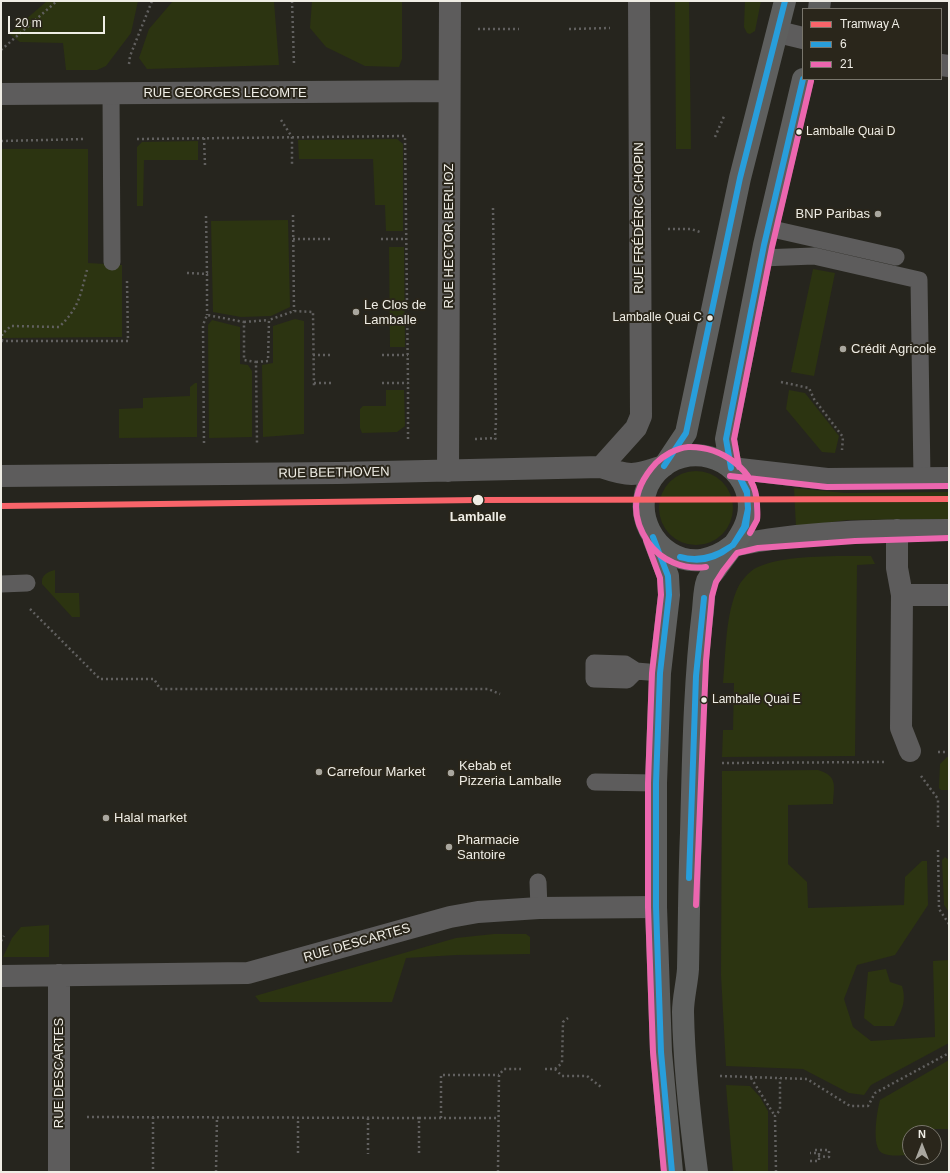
<!DOCTYPE html>
<meta charset="utf-8">
<style>
body{margin:0}
#map{position:relative;width:950px;height:1173px;overflow:hidden;background:#26251e;font-family:Helvetica,sans-serif}
canvas{display:block}
.frame{position:absolute;inset:0;border:2px solid #efede5;pointer-events:none}
.legend{position:absolute;left:802px;top:8px;width:140px;height:72px;box-sizing:border-box;background:#2a261b;border:1px solid #79766c;margin:0;padding:5px 7px;list-style:none;font-size:12px;color:#efede5}
.legend li{display:flex;align-items:center;gap:8px;height:20px}
.legend b{width:20px;border:1px solid #79766c}
.north{position:absolute;left:902px;top:1125px;width:40px;height:40px;box-sizing:border-box;background:#2a261b;border:1px solid #79766c;border-radius:50%;rotate:0deg;font-size:11px;font-weight:700;line-height:16px;text-align:center;color:#efede5}
.north::after{content:'';display:block;margin:auto;width:14px;height:18px;background:#a9a79f;clip-path:polygon(50% 0,100% 100%,50% 72%,0 100%)}
.scale{position:absolute;left:8px;top:16px;width:97px;height:18px;box-sizing:border-box;border:2px solid #efede5;border-top:0;padding-left:5px;font-size:12px;line-height:14px;white-space:nowrap;color:#efede5;-webkit-text-stroke:3px #2a261b;paint-order:stroke}
</style>
<div id="map">
<canvas width="950" height="1173"></canvas>
<div class="frame"></div>
<ul class="legend">
<li><b style="height:5px;background:#f8646a"></b>Tramway A</li>
<li><b style="height:5px;background:#289edb"></b>6</li>
<li><b style="height:5px;background:#ec66af"></b>21</li>
</ul>
<div class="north">N</div>
<div class="scale">20 m</div>
</div>
<script>
const c = document.querySelector('canvas').getContext('2d');
c.lineJoin = 'round';
function paint(path, color) { c.fillStyle = color; c.fill(path, 'evenodd'); }
function trace(path, color, width, dash) { c.strokeStyle = color; c.lineWidth = width; c.lineCap = dash ? 'butt' : 'round'; c.setLineDash(dash || []); c.stroke(path); }
function drawText(font, color, halo, rows, align = 'center') {
  c.font = font + ' Helvetica,sans-serif'; c.lineWidth = 4; c.setLineDash([]); c.textBaseline = 'middle'; c.strokeStyle = halo; c.fillStyle = color; for (const [text, x, y, turn = 0] of rows) {
    c.save(); c.translate(x, y); c.rotate((+turn || 0) * Math.PI / 180); c.textAlign = isNaN(turn) ? turn : align; if (halo) c.strokeText(text, 0, 0); c.fillText(text, 0, 0); c.restore();
  }
}
paint(new Path2D(`
 M 47,1 L 138,1 L 131,33 L 106,66 L 97,70 L 66,70 L 63,43 L 20,42 L 9,34 Z
 M 173,1 L 274,2 L 279,65 L 147,69 L 139,58 L 149,29 Z
 M 312,1 L 402,1 L 402,59 L 399,67 L 365,66 L 326,47 L 310,28 Z
 M 675,1 L 689,1 L 691,149 L 676,149 Z
 M 745,1 L 761,1 L 755,31 L 750,34 L 747,33 L 744,27 Z
 M 397,139 L 403,144 L 403,231 L 386,231 L 385,205 L 375,205 L 373,159 L 299,159 L 298,140 Z
 M 198,141 L 198,160 L 144,160 L 143,206 L 137,206 L 137,147 L 142,142 Z
 M 1,149 L 88,149 L 88,263 L 122,265 L 122,337 L 1,338 Z
 M 288,220 L 290,307 L 271,316 L 241,317 L 213,312 L 211,221 Z
 M 389,247 L 404,247 L 405,347 L 390,347 Z
 M 813,269 L 835,273 L 814,376 L 791,372 Z
 M 295,319 L 304,321 L 304,434 L 263,437 L 262,365 L 273,363 L 273,326 Z
 M 212,320 L 240,327 L 240,364 L 248,365 L 252,371 L 252,437 L 209,438 L 208,325 Z
 M 195,383 L 197,383 L 197,437 L 119,438 L 119,409 L 143,408 L 143,398 L 190,396 L 190,387 Z
 M 386,390 L 404,390 L 405,426 L 397,432 L 362,433 L 360,428 L 360,409 L 363,406 L 386,406 Z
 M 789,390 L 805,393 L 839,436 L 835,453 L 822,452 L 786,409 Z
 M659 508a37 37 0 1 1 74 0a37 37 0 1 1-74 0Z
 M 794,488 L 845,493 L 949,492 L 949,519 L 847,520 L 796,527 Z
 M 871,556 L 875,564 L 857,565 L 855,756 L 722,757 L 723,730 L 733,730 L 734,683 L 723,683 C 726,653 725,620 736,592 C 739,583 746,575 754,569 C 779,554 842,556 871,556 Z
 M 55,570 L 55,593 L 79,593 L 80,617 L 72,617 L 42,584 C 41,575 47,572 55,570 Z
 M 947,757 L 949,757 L 949,790 L 941,790 L 939,788 L 940,764 Z
 M 818,770 C 838,776 834,785 833,804 L 788,805 L 788,864 L 807,882 L 808,908 L 904,905 L 905,877 L 922,861 L 927,861 L 928,905 L 895,955 L 857,965 L 844,999 L 853,1027 L 871,1041 L 935,1037 L 933,961 L 949,960 L 949,1043 L 871,1085 L 864,1095 L 849,1093 L 803,1069 L 726,1066 L 721,975 L 722,771 Z
 M 945,857 L 949,860 L 949,912 L 944,905 L 942,860 Z
 M 49,925 L 49,957 L 3,957 L 12,938 L 21,927 Z
 M 494,934 L 526,934 L 530,937 L 530,954 L 456,955 L 406,958 L 392,1002 L 260,1002 L 255,996 L 456,938 Z
 M 886,969 L 890,982 L 902,986 C 907,1002 901,1012 894,1026 L 874,1026 L 864,1018 L 868,972 Z
 M 949,1060 L 949,1129 L 923,1129 L 922,1133 L 910,1133 L 910,1155 C 902,1155 890,1157 882,1153 C 871,1147 877,1111 880,1100 Z
 M 726,1085 L 750,1086 L 760,1097 L 768,1111 L 768,1172 L 733,1172 Z`), '#2c3411');
trace(new Path2D(`
 M 292,1 L 294,64
 M 478,29 L 519,29
 M 569,29 L 610,28
 M 1,50 L 57,1
 M 129,64 L 130,56 L 152,1
 M 281,120 L 292,137 L 292,164
 M 715,137 L 725,114
 M 204,138 L 205,165
 M 137,139 L 405,136 L 408,383
 M 1,141 L 86,139
 M 493,208 L 496,421 L 495,438 L 497,441
 M 293,215 L 294,311
 M 206,216 L 207,274
 M 668,229 L 691,229 L 700,232
 M 293,239 L 330,239
 M 381,239 L 406,239
 M 187,273 L 207,274 L 207,315
 M 244,322 L 269,320
 M 1,341 L 128,341 L 127,281
 M 2,341 L 2,334 L 11,326 L 59,327 C 79,308 80,296 87,270
 M 313,355 L 331,355
 M 382,355 L 408,355
 M 256,362 L 268,361 L 269,320 L 294,311 L 313,312 L 314,388
 M 781,382 L 809,388 L 814,399 L 843,437 L 842,450
 M 314,383 L 332,383
 M 382,383 L 408,383 L 408,440
 M 475,439 L 495,438
 M 204,443 L 203,325 L 207,315 L 244,322 L 244,360 L 256,362 L 257,443
 M 30,609 L 100,679 L 154,679 L 160,689 L 488,689 L 500,694
 M 938,752 L 949,752
 M 722,763 L 885,762
 M 921,776 L 938,799 L 938,827
 M 938,850 L 939,909 L 949,924
 M 1,941 L 4,936
 M 545,1069 L 555,1069 L 562,1063 L 563,1022 L 568,1018
 M 555,1069 L 562,1076 L 587,1076 L 601,1087
 M 720,1076 L 807,1079 L 850,1106 L 868,1106 L 875,1093 L 949,1053
 M 751,1078 L 775,1116
 M 87,1117 L 419,1118
 M 153,1117 L 153,1172
 M 368,1118 L 368,1154
 M 441,1118 L 441,1075 L 499,1075
 M 815,1150 L 829,1150 L 829,1157 L 817,1156
 M 298,1153 L 298,1118
 M 419,1153 L 419,1118 L 498,1118
 M 810,1161 L 819,1161 L 819,1153 L 810,1153
 M 216,1172 L 217,1117
 M 498,1172 L 499,1075 L 504,1069 L 521,1069
 M 776,1172 L 775,1116 L 780,1110 L 780,1078`), '#61605f', 2.5, [2, 3]);
trace(new Path2D(`
 M 111,93 L 112,262
 M 768,228 L 896,257
 M 761,258 L 814,256 L 919,280 L 922,478
 M 1,584 L 27,583
 M 636,671 L 627,680 L 594,679 L 594,663 L 625,664 L 636,671 L 660,673
 M 595,782 L 656,783
 M 538,882 L 539,908`), '#5d5c5c', 17);
trace(new Path2D(`
 M 778,32 L 803,38
 M 941,65 L 949,66
 M 1,94 L 449,91
 M 601,467 L 636,428 L 641,416 L 639,1
 M 731,468 L 827,479 L 949,478
 M 448,471 L 450,1
 M 1,476 L 338,473 L 601,467 C 631,477 633,476 664,466
 M 897,530 L 897,568 L 902,595
 M 732,546 C 803,531 877,530 949,530
 M 910,751 L 901,728 L 902,595 L 949,595
 M 59,975 L 59,1172
 M 1,976 L 248,973 L 450,917 L 478,912 L 539,908 L 656,907`), '#5d5c5c', 22);
trace(new Path2D(`
 M 819,9 L 820,1
 M 664,466 L 686,433 L 740,178 L 785,1
 M 731,468 L 726,439 L 764,245 L 803,79
 M 654,540 L 668,576 L 669,595 L 660,673 L 656,783 L 656,907 L 661,1052 L 672,1172
 M 697,1172 C 690,1119 684,1066 683,1012 C 683,998 687,984 688,969 C 689,924 689,878 691,833 C 693,759 694,684 703,610 C 704,601 704,589 707,581 C 709,577 713,573 716,569 C 731,547 754,526 748,497 C 739,454 685,442 657,472 C 625,506 655,565 701,560 C 713,558 723,553 732,546`), '#5e5f5e', 22);
trace(new Path2D(`
 M 664,466 L 686,433 L 740,178 L 785,1
 M 731,468 L 726,439 L 764,245 L 803,79
 M 740,478 L 747,491 L 748,509
 M 740,478 L 747,493 L 748,509
 M 653,537 L 668,576 L 669,595 L 660,673 L 656,783 L 656,907 L 661,1052 L 672,1172
 M 733,545 L 744,527 L 748,509
 M 733,545 L 746,526 L 748,509
 M 680,557 C 698,562 715,557 730,547
 M 680,557 C 698,563 715,559 730,547
 M 689,878 L 696,676 L 704,598`), '#289edb', 6);
trace(new Path2D(`
 M 739,467 L 734,439 L 772,247 L 811,81
 M 730,476 L 827,487 L 949,486
 M 646,540 L 660,578 L 661,595 L 652,673 L 648,783 L 648,907 L 653,1052 L 664,1172
 M 706,567 C 684,570 661,561 648,542 C 629,514 633,488 656,463 C 663,456 676,448 688,447 C 720,446 756,469 757,504 C 757,509 758,515 757,520 C 755,524 752,529 750,533
 M 696,905 L 706,661 L 712,596 L 716,582 L 723,571 L 737,553 L 758,548 L 855,541 L 949,538`), '#ec66af', 6);
trace(new Path2D(`
 M 1,506 L 478,500 L 949,499`), '#f8646a', 6);
for (const [x, y, r, color] of [
 [799,132,3.5,"#efede5"],
 [878,214,4,"#a9a79f"],
 [356,312,4,"#a9a79f"],
 [710,318,3.5,"#efede5"],
 [843,349,4,"#a9a79f"],
 [478,500,6,"#efede5"],
 [704,700,3.5,"#efede5"],
 [319,772,4,"#a9a79f"],
 [451,773,4,"#a9a79f"],
 [106,818,4,"#a9a79f"],
 [449,847,4,"#a9a79f"]
]) { const dot = new Path2D(); dot.arc(x, y, r, 0, 2 * Math.PI); c.fillStyle = color; c.fill(dot); trace(dot, '#2a261b', 1.5); }
drawText('12px', '#efede5', '#2a261b', [
 ["Lamballe Quai D",806,132],
 ["Lamballe Quai C",702,318,"right"],
 ["Lamballe Quai E",712,700]
], 'left');
drawText('13px', '#efede5', '#2a261b', [
 ["RUE GEORGES LECOMTE",225,93],
 ["RUE FRÉDÉRIC CHOPIN",639,218,-90],
 ["RUE HECTOR BERLIOZ",449,236,-90],
 ["RUE BEETHOVEN",334,473,-1],
 ["RUE DESCARTES",357,943,-16],
 ["RUE DESCARTES",59,1073,-90]
]);
drawText('13px', '#efede5', '#2a261b', [
 ["BNP Paribas",870,214,"right"],
 ["Le Clos de",364,305],
 ["Lamballe",364,320],
 ["Crédit Agricole",851,349],
 ["Kebab et",459,766],
 ["Pizzeria Lamballe",459,781],
 ["Carrefour Market",327,772],
 ["Halal market",114,818],
 ["Pharmacie",457,840],
 ["Santoire",457,855]
], 'left');
drawText('bold 13px', '#efede5', '#2a261b', [
 ["Lamballe",478,517]
]);
</script>
